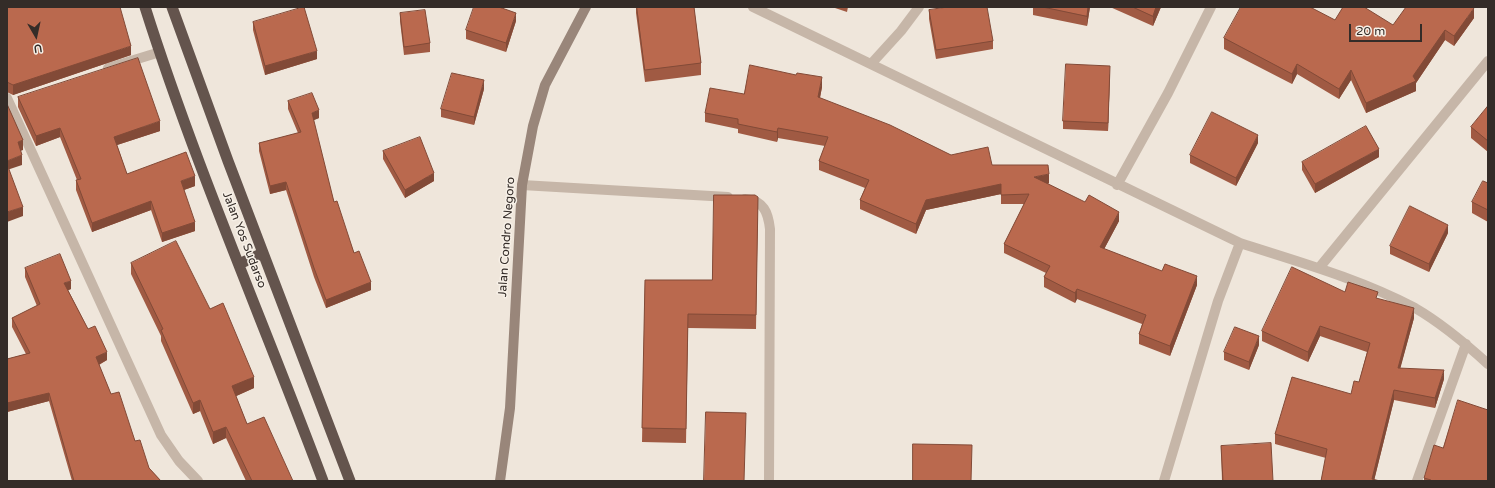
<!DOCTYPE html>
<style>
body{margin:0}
#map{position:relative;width:1495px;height:488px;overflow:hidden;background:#efe6db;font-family:"Varela Round",sans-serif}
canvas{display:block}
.frame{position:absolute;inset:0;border:8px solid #342c28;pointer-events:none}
.north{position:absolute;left:16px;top:16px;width:40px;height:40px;-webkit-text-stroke:3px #f7f0e7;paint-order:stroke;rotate:171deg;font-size:11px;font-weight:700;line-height:16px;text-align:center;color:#342c28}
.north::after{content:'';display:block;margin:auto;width:14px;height:18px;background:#342c28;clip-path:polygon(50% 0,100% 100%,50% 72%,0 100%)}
.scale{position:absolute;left:1349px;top:24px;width:73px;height:18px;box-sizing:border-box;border:2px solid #342c28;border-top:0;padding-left:5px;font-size:12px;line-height:14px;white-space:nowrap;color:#342c28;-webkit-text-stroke:3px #f7f0e7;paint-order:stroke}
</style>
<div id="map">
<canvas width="1495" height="488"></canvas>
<div class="frame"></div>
<div class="north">U</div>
<div class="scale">20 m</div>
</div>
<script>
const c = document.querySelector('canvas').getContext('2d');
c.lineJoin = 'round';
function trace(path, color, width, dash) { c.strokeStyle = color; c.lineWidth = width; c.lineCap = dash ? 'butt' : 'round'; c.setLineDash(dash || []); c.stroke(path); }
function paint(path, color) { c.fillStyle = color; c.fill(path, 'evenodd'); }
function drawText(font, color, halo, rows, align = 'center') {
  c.font = font + ' "Varela Round",sans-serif'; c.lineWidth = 3; c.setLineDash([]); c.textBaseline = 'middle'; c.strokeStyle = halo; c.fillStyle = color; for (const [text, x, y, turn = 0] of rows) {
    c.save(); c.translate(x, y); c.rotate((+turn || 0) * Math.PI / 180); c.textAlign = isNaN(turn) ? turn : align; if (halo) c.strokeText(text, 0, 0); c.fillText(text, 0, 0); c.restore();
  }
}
trace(new Path2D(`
 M 753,7 L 1240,243 L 1218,301 L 1164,481
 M 871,64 L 901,31 L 919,7
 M 108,68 L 160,52
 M 7,98 L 161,435 L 179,461 L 198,481
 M 522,185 L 728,197
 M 1117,185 L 1168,93 L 1211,7
 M 745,199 C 764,201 768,212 770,229 L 769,481
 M 1240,243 C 1299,262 1360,279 1415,308 C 1441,323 1466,344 1488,364
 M 1319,268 L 1488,61
 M 1417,481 L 1466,344`), '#c6b6a8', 10);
trace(new Path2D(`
 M 500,481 L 510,408 L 522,185 L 533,126 L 545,85 L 586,7`), '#99867a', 10);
trace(new Path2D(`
 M 145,7 C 196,168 264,323 323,481
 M 172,7 L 228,161 L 350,481
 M 239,264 L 263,253`), '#64544d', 11);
paint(new Path2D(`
 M 7,7 L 131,55 L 13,95 L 7,92 Z
 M 636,7 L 694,7 L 701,63 L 701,75 L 645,82 L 636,13 Z
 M 832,7 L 848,7 L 847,12 Z
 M 1033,7 L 1090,7 L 1087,26 L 1033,15 Z
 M 1110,7 L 1161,7 L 1153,26 Z
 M 929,10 L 993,41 L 993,49 L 936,59 L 929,19 Z
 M 400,13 L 430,43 L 430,52 L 404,55 L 400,21 Z
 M 1474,18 L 1454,46 L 1445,40 L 1416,83 L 1416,91 L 1366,113 L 1351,80 L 1339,99 L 1297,74 L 1292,84 L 1224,49 L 1224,38 L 1335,20 L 1393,25 Z
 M 516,21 L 506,52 L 466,39 L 466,30 Z
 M 253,22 L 317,59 L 265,75 L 253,30 Z
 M 1110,74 L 1108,131 L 1063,129 L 1063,121 Z
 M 822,87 L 820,98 L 951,155 L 992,165 L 1049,183 L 1048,184 L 1119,221 L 1104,249 L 1197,285 L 1170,356 L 1139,344 L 1139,334 L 1142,324 L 1077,299 L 1075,303 L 1044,287 L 1044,277 L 1046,273 L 1004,253 L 1004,244 L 1024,204 L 1001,204 L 1001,194 L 926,210 L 916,234 L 860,209 L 860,200 L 865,188 L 819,170 L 819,161 L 825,146 L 778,138 L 777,142 L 738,133 L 738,129 L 705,122 L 705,113 L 744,94 Z
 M 484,89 L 474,125 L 441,117 L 441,109 Z
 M 18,97 L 160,131 L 117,145 L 127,174 L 195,186 L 184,190 L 195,231 L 162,242 L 151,210 L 92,232 L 76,190 L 76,180 L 77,180 L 60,137 L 36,146 L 18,107 Z
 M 288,101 L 319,118 L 313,120 L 334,202 L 354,253 L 371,290 L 326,308 L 314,277 L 286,190 L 270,194 L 259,151 L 259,143 L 298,133 L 288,109 Z
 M 1488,106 L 1488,152 L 1471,138 L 1471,127 Z
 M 1258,143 L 1236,186 L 1190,163 L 1190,155 Z
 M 383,151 L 434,181 L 405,198 L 383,159 Z
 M 1379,157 L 1315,193 L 1302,170 L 1302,162 Z
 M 1488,183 L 1488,222 L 1472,213 L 1472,202 Z
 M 758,197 L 756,329 L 688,328 L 686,443 L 642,442 L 645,280 L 712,280 Z
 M 1448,233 L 1429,272 L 1390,254 L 1390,246 Z
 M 131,263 L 210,309 L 254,388 L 236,396 L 247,424 L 293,481 L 246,481 L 226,438 L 213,444 L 200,411 L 193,414 L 161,341 L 161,336 L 131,274 Z
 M 25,268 L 71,289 L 68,290 L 88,329 L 107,360 L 99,365 L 111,394 L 149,468 L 161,481 L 72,481 L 49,401 L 7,412 L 7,359 L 26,354 L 12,327 L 12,318 L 37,306 L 25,277 Z
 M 1345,292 L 1378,299 L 1414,318 L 1400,368 L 1444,379 L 1435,408 L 1394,400 L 1374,480 L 1321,481 L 1326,458 L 1275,444 L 1275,434 L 1351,394 L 1359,382 L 1367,352 L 1320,336 L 1308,362 L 1262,341 L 1262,331 Z
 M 1259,345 L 1249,370 L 1224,360 L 1224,352 Z
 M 1221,446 L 1273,481 L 1222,481 Z
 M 1443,448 L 1488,481 L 1424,481 L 1424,478 Z`), '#a05a43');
paint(new Path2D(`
 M 1088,7 L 1090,7 L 1087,26 L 1087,16 Z
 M 1156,7 L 1161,7 L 1153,26 L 1153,16 Z
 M 1474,8 L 1474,18 L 1454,46 L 1454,36 Z
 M 516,13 L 516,21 L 506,52 L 506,43 Z
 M 1445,30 L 1445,40 L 1416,83 L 1416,91 L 1366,113 L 1366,103 L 1413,76 Z
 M 131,46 L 131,55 L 13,95 L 13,85 Z
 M 317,51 L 317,59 L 265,75 L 265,66 Z
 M 1297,64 L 1297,74 L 1292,84 L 1292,74 Z
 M 1110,66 L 1110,74 L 1108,131 L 1108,123 Z
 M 1351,70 L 1351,80 L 1339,99 L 1339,89 Z
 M 822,77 L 822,87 L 818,107 L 818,97 Z
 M 484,80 L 484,89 L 474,125 L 474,117 Z
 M 319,110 L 319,118 L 312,121 L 312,113 Z
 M 160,121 L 160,131 L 114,146 L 114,137 Z
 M 60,128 L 60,137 L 36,146 L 36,136 Z
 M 778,128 L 778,138 L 777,142 L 777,132 Z
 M 1258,135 L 1258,143 L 1236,186 L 1236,178 Z
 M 23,140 L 23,150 L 18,152 L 18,142 Z
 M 1379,149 L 1379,157 L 1315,193 L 1315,184 Z
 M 22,155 L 22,165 L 7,170 L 7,161 Z
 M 434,173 L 434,181 L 405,198 L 405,190 Z
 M 1049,174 L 1049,183 L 1034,187 L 1034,177 Z
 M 195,176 L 195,186 L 181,191 L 181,181 Z
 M 286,182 L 286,190 L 270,194 L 270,186 Z
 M 1001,184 L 1001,194 L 926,210 L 916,234 L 916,224 L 926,200 Z
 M 151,201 L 151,210 L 92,232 L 92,223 Z
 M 23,207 L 23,216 L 7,222 L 7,212 Z
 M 1119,212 L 1119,221 L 1100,257 L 1100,247 Z
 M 195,222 L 195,231 L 162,242 L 162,233 Z
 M 1448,225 L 1448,233 L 1429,272 L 1429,264 Z
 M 1197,276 L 1197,285 L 1170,356 L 1170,346 Z
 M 71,281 L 71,289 L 64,292 L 64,283 Z
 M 371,282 L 371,290 L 326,308 L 326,300 Z
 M 1077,289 L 1077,299 L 1075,303 L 1075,293 Z
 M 1414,308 L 1414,318 L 1398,377 L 1398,368 Z
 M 1320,326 L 1320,336 L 1308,362 L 1308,352 Z
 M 1259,336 L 1259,345 L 1249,370 L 1249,362 Z
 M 107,352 L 107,360 L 96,366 L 96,357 Z
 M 1444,370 L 1444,379 L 1435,408 L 1435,398 Z
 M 254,377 L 254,388 L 232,398 L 232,386 Z
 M 1394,390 L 1394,400 L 1374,481 L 1372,479 Z
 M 49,393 L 49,401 L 7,412 L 7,403 Z
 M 200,400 L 200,411 L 193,414 L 193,403 Z
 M 226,427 L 226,438 L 213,444 L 213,432 Z`), '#824a37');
const building = new Path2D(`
 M 7,7 L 120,7 L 131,46 L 13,85 L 7,82 Z
 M 304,7 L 317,51 L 265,66 L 253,22 Z
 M 474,7 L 499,7 L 516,13 L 506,43 L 466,30 Z
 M 637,7 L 694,7 L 701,63 L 645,70 Z
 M 948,7 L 987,7 L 993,41 L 936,50 L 929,10 Z
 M 1043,7 L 1088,7 L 1087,16 Z
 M 1133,7 L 1156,7 L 1153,16 Z
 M 1241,7 L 1310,7 L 1335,20 L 1343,7 L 1364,7 L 1393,25 L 1406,7 L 1473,7 L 1474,8 L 1454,36 L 1445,30 L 1413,76 L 1416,81 L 1366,103 L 1351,70 L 1339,89 L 1297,64 L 1292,74 L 1224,38 Z
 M 425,10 L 430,43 L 404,47 L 400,13 Z
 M 138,58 L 160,121 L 114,137 L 127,174 L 186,152 L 195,176 L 181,181 L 195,222 L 162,233 L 151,201 L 92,223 L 76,180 L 81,179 L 60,128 L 36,136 L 18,97 Z
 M 1066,64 L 1110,66 L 1108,123 L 1063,121 Z
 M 750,65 L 796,75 L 797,73 L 822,77 L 818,97 L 890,125 L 951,155 L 988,147 L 992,165 L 1048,165 L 1049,174 L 1034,177 L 1085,202 L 1089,195 L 1119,212 L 1100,247 L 1162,271 L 1165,264 L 1197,276 L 1170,346 L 1139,334 L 1146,315 L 1077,289 L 1075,293 L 1044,277 L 1050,266 L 1004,244 L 1029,194 L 1001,195 L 1001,184 L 926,200 L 916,224 L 860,200 L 869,180 L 819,161 L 828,137 L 778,128 L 777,132 L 738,124 L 738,119 L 705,113 L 710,88 L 744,94 Z
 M 452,73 L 484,80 L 474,117 L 441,109 Z
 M 312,93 L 319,110 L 312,113 L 334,202 L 337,201 L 354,253 L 359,251 L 371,282 L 326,300 L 314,268 L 286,182 L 270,186 L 259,143 L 301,132 L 288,101 Z
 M 7,104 L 23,140 L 18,142 L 22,155 L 7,161 Z
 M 1488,106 L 1488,141 L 1471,127 Z
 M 1212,112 L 1258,135 L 1236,178 L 1190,155 Z
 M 1366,126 L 1379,149 L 1315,184 L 1302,162 Z
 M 420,137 L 434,173 L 405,190 L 383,151 Z
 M 7,164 L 23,207 L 7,212 Z
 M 1483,181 L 1488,183 L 1488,210 L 1472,202 Z
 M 714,195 L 755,195 L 758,197 L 756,315 L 688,314 L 686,429 L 642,428 L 645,280 L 712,280 Z
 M 1410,206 L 1448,225 L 1429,264 L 1390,246 Z
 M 176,241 L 210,309 L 223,303 L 254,377 L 232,386 L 247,424 L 264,417 L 293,481 L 252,481 L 226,427 L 213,432 L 200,400 L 193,403 L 161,330 L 163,329 L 131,263 Z
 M 60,254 L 71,281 L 64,283 L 88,329 L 95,326 L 107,352 L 96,357 L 111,394 L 119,392 L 135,441 L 140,440 L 149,468 L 161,481 L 74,481 L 49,393 L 7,403 L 7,359 L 30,353 L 12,318 L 40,304 L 25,268 Z
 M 1292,267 L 1345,292 L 1348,282 L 1378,292 L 1376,298 L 1414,308 L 1398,368 L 1444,370 L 1435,398 L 1394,390 L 1372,479 L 1380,481 L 1321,481 L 1327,449 L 1275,434 L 1292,377 L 1351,394 L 1354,381 L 1359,382 L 1370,343 L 1320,326 L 1308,352 L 1262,331 Z
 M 1235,327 L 1259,336 L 1249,362 L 1224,352 Z
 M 1458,400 L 1488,410 L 1488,481 L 1431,481 L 1431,480 L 1424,478 L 1434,445 L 1443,448 Z
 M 706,412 L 746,413 L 744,481 L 704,481 Z
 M 1271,443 L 1273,481 L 1223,481 L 1221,446 Z
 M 913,444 L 972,445 L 971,481 L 913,481 Z`);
paint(building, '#ba694e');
trace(building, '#824a37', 1);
drawText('12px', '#342c28', '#f7f0e7', [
 ["Jalan Condro Negoro",507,237,-86],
 ["Jalan Yos Sudarso",244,240,69]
]);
</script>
